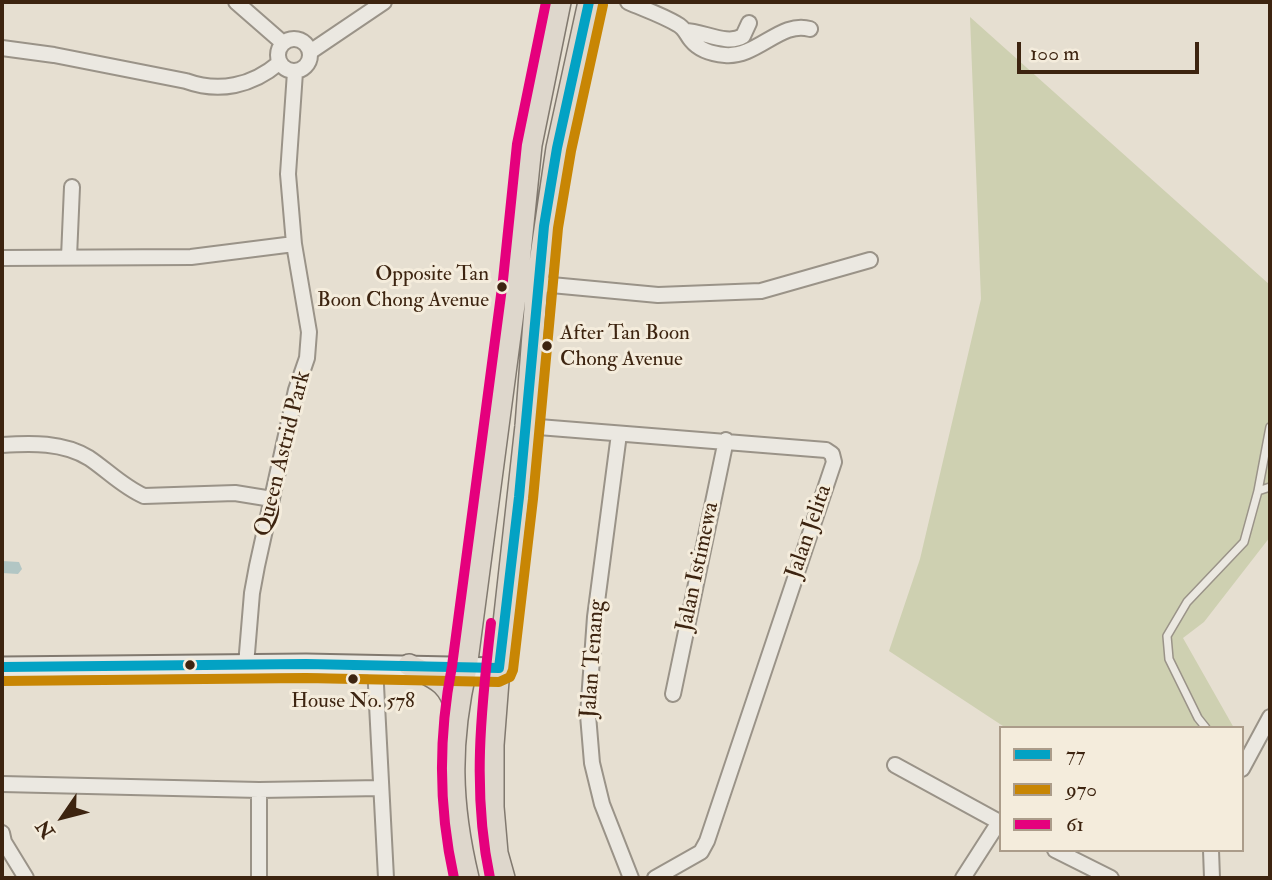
<!DOCTYPE html>
<style>
body{margin:0}
#map{position:relative;width:1272px;height:880px;overflow:hidden;background:#e6dfd1;font-family:"IM FELL Double Pica",serif}
canvas{display:block}
.frame{position:absolute;inset:0;border:4px solid #3d2410;pointer-events:none}
.legend{position:absolute;left:999px;top:726px;width:245px;height:126px;box-sizing:border-box;background:#f4ecdc;border:2px solid #ab9c8a;margin:0;padding:9px 12px;list-style:none;font-size:21px;color:#3d2410}
.legend li{display:flex;align-items:center;gap:14px;height:35px}
.legend b{width:35px;border:2px solid #ab9c8a}
.north{position:absolute;left:28px;top:782px;width:70px;height:70px;-webkit-text-stroke:5px #f4ecdc;paint-order:stroke;rotate:235deg;font-size:19px;font-weight:700;line-height:28px;text-align:center;color:#3d2410}
.north::after{content:'';display:block;margin:auto;width:24px;height:32px;background:#3d2410;clip-path:polygon(50% 0,100% 100%,50% 72%,0 100%)}
.scale{position:absolute;left:1017px;top:42px;width:182px;height:32px;box-sizing:border-box;border:4px solid #3d2410;border-top:0;padding-left:9px;font-size:21px;line-height:24px;white-space:nowrap;color:#3d2410;-webkit-text-stroke:5px #f4ecdc;paint-order:stroke}
</style>
<div id="map">
<canvas width="1272" height="880"></canvas>
<div class="frame"></div>
<ul class="legend">
<li><b style="height:9px;background:#03a2c4"></b>77</li>
<li><b style="height:9px;background:#c88604"></b>970</li>
<li><b style="height:9px;background:#e5007d"></b>61</li>
</ul>
<div class="north">N</div>
<div class="scale">100 m</div>
</div>
<script>
const c = document.querySelector('canvas').getContext('2d');
c.lineJoin = 'round';
function paint(path, color) { c.fillStyle = color; c.fill(path, 'evenodd'); }
function trace(path, color, width, dash) { c.strokeStyle = color; c.lineWidth = width; c.lineCap = dash ? 'butt' : 'round'; c.setLineDash(dash || []); c.stroke(path); }
function drawText(font, color, halo, rows, align = 'center') {
  c.font = font + ' "IM FELL Double Pica",serif'; c.lineWidth = 6; c.setLineDash([]); c.textBaseline = 'middle'; c.strokeStyle = halo; c.fillStyle = color; for (const [text, x, y, turn = 0] of rows) {
    c.save(); c.translate(x, y); c.rotate((+turn || 0) * Math.PI / 180); c.textAlign = isNaN(turn) ? turn : align; if (halo) c.strokeText(text, 0, 0); c.fillText(text, 0, 0); c.restore();
  }
}
paint(new Path2D(`
 M 970,17 L 1270,285 L 1270,537 L 1204,622 L 1183,638 L 1234,728 L 1006,728 L 889,651 L 920,559 L 981,299 Z`), '#ced0b1');
paint(new Path2D(`
 M 2,561 L 19,562 L 22,569 L 18,574 L 2,573 Z`), '#b2c6c4');
const lane = new Path2D(`
 M 1258,491 L 1270,487
 M 1206,728 L 1198,718 L 1169,659 L 1167,636 L 1187,602 L 1244,542 L 1258,491 L 1270,427`);
const street = new Path2D(`
 M 236,2 L 283,43
 M 628,2 C 644,9 662,15 677,24 C 685,28 686,34 691,40 C 699,50 713,54 725,55 C 757,58 781,20 810,29
 M 685,31 C 703,31 727,46 743,36 L 749,23
 M278 55a16 16 0 1 1 32 0a16 16 0 1 1-32 0Z
 M 2,48 L 54,55 L 186,81 C 219,93 252,86 279,63
 M 310,52 L 384,2
 M 69,257 L 72,187
 M 2,258 L 191,257 L 294,244
 M 530,283 L 658,295 L 761,291 L 870,260
 M 526,426 L 826,450 L 832,454 L 834,462 L 707,841 L 701,852 L 655,878
 M 619,434 L 595,617 L 588,715 L 592,763 L 602,804 L 631,878
 M 2,445 C 31,443 63,442 89,458 C 107,470 123,487 144,496 L 235,493 L 272,499
 M 246,665 L 252,593 L 257,566 L 296,390 L 307,358 L 309,332 L 294,244 L 288,174 L 295,72
 M 375,666 L 386,878
 M 673,694 L 726,440
 M 895,765 L 1001,823
 M 1242,769 L 1270,717
 M 2,784 L 259,790 L 381,788
 M 259,790 L 259,878
 M 2,833 L 4,842 L 26,878
 M 1055,850 L 1111,878
 M 1211,850 L 1212,878
 M 963,878 L 999,822`);
const secondary = new Path2D(`
 M 2,667 L 306,664 L 499,668`);
const primary = new Path2D(`
 M 409,665 C 434,678 449,681 456,710
 M 468,878 C 450,803 449,743 466,668 L 517,282 L 531,145 L 560,2
 M 504,878 L 497,853 L 493,807 L 493,745 L 499,668 L 526,426 L 537,283 L 557,148 L 589,2`);
trace(lane, '#9a9388', 10);
trace(street, '#9a9388', 18);
trace(secondary, '#81796f', 23);
trace(primary, '#81796f', 24);
trace(lane, '#ebe8e1', 7);
trace(street, '#ebe8e1', 14);
trace(secondary, '#ebe8e1', 19);
trace(primary, '#ded7cc', 21);
trace(new Path2D(`
 M 2,667 L 306,664 L 499,668 L 519,497 L 544,226 L 557,148 L 589,2`), '#03a2c4', 10);
trace(new Path2D(`
 M 2,681 L 306,678 L 499,682 L 510,677 L 513,670 L 533,499 L 558,228 L 571,151 L 603,5`), '#c88604', 10);
trace(new Path2D(`
 M 454,878 C 438,806 438,738 452,666 L 503,280 L 517,144 L 546,2
 M 490,878 C 472,793 481,709 491,623`), '#e5007d', 10);
for (const [x, y, r, color] of [
 [502,287,6,"#3d2410"],
 [547,346,6,"#3d2410"],
 [190,665,6,"#3d2410"],
 [353,679,6,"#3d2410"]
]) { const dot = new Path2D(); dot.arc(x, y, r, 0, 2 * Math.PI); c.fillStyle = color; c.fill(dot); trace(dot, '#f4ecdc', 2.5); }
drawText('21px', '#3d2410', '#f4ecdc', [
 ["Opposite Tan",489,275],
 ["Boon Chong Avenue",489,301],
 ["After Tan Boon",560,334,"left"],
 ["Chong Avenue",560,360,"left"],
 ["House No. 578",353,702,"center"]
], 'right');
drawText('23px', '#3d2410', '#f4ecdc', [
 ["Queen Astrid Park",284,454,-76],
 ["Jalan Jelita",810,532,-71],
 ["Jalan Istimewa",699,567,-78],
 ["Jalan Tenang",594,659,-86]
]);
</script>
